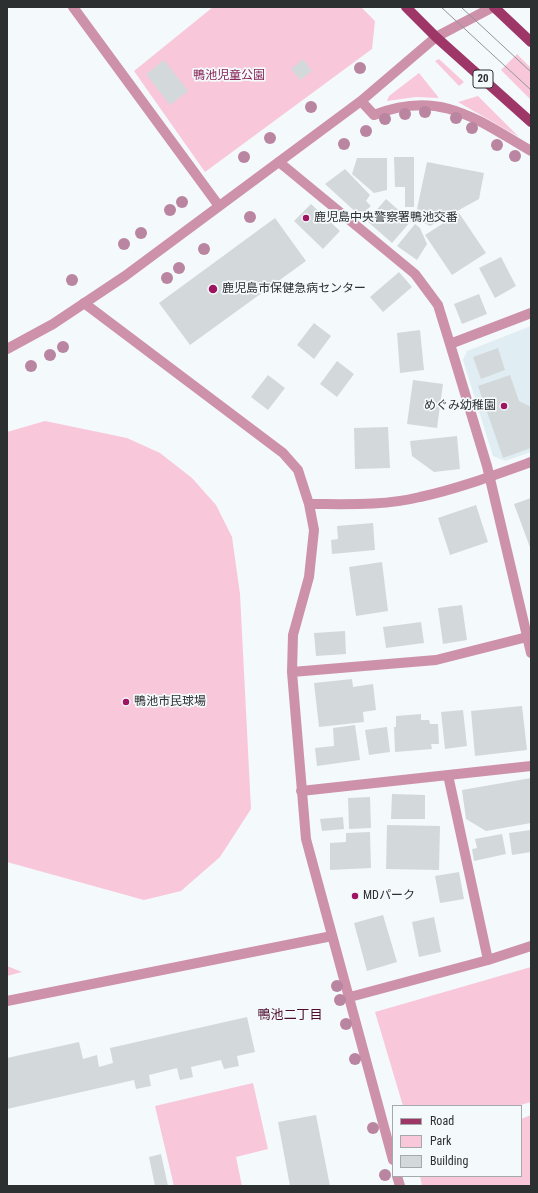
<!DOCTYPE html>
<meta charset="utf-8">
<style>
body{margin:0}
#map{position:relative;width:538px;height:1193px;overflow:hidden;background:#f4f9fc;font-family:"Roboto Condensed",sans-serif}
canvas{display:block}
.frame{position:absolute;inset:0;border:8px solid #2d3030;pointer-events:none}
.legend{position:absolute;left:392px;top:1105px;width:130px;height:72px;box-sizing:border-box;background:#f4f9fc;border:1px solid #a4a9aa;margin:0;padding:5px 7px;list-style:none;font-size:12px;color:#2d3030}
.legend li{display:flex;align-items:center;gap:8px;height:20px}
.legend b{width:20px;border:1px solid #a4a9aa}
</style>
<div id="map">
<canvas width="538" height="1193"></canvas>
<div class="frame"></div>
<ul class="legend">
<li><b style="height:5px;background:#9e3768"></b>Road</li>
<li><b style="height:11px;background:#f9c7da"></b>Park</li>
<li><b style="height:11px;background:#d3d9db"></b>Building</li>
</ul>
</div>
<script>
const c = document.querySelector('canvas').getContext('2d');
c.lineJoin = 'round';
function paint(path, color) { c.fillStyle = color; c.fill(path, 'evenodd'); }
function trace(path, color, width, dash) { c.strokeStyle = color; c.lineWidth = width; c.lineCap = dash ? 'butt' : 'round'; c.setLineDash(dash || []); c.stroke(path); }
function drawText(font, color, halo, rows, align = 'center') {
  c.font = font + ' "Roboto Condensed","Noto Sans JP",sans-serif'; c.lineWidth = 3.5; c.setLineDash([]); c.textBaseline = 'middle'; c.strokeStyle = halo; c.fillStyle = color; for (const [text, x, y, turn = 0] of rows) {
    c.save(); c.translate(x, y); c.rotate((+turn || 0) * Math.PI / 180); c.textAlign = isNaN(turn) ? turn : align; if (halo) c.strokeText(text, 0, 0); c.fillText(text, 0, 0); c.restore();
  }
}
paint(new Path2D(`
 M 531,326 L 531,452 L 505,461 L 493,456 L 463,360 L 467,351 Z`), '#e0eef4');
paint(new Path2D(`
 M 213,7 L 361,7 L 375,21 L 372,49 L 205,172 L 134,71 Z
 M 517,54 L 531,68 L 531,100 L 501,70 Z
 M 439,59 L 464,82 L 459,86 L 435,61 Z
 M 419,73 L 439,98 L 416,97 L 387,101 L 389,96 Z
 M 478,96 L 519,137 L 458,102 Z
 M 45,421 L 127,438 L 160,453 L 192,478 L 216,505 L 232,537 L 240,594 L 251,809 L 220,857 L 181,891 L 144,900 L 7,862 L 7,432 Z
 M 7,966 L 22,972 L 7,976 Z
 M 531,967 L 531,1102 L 517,1106 L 403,1106 L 375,1012 Z
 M 253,1083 L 268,1149 L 236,1157 L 242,1186 L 174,1186 L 155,1106 Z
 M 531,1115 L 531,1186 L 422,1186 L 420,1176 L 521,1176 L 521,1119 Z`), '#f9c7da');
paint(new Path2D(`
 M 303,59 L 312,71 L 300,80 L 291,69 Z
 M 164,60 L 188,91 L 170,105 L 146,74 Z
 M 394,157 L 414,157 L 414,207 L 405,207 L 405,187 L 395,187 Z
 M 357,158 L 387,158 L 387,190 L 374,193 L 352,174 Z
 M 427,162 L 484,173 L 479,199 L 430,226 L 415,218 Z
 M 345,169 L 370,195 L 366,201 L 371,206 L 360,216 L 325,184 Z
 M 386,199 L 411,221 L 392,243 L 367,221 Z
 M 311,204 L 340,231 L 323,249 L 294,221 Z
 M 459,213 L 486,253 L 452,275 L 425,235 Z
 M 275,218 L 306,261 L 190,345 L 159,303 Z
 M 415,224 L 420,228 L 427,244 L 417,260 L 397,246 Z
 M 501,257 L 516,286 L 495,298 L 479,268 Z
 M 399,272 L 412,287 L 383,312 L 370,297 Z
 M 479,294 L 487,314 L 462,324 L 454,304 Z
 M 314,323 L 331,336 L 314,359 L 297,345 Z
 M 420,330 L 424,370 L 400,373 L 397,333 Z
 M 498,348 L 505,370 L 481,379 L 473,357 Z
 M 337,361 L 354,374 L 337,397 L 320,384 Z
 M 268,375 L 285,388 L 268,410 L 251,397 Z
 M 510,375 L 519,401 L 531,407 L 531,448 L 503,458 L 478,386 Z
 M 413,380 L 443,384 L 437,428 L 407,424 Z
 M 388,427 L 390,468 L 355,469 L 354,428 Z
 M 457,436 L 460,469 L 434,472 L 412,456 L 410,441 Z
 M 531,498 L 531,550 L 514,504 Z
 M 476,505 L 488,542 L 450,555 L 438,518 Z
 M 373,523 L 375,550 L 332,554 L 331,540 L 338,539 L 337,526 Z
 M 382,562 L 388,611 L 356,616 L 349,567 Z
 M 462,605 L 467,640 L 443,644 L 438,608 Z
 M 421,622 L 424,643 L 386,648 L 383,627 Z
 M 345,631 L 346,654 L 316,656 L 314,633 Z
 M 352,679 L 353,687 L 373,684 L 376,710 L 363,712 L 364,722 L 319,727 L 314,683 Z
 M 522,706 L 527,750 L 475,756 L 471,711 Z
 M 463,710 L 467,746 L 445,749 L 441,712 Z
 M 421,714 L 421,720 L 429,720 L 430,724 L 438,724 L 439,744 L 431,744 L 432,749 L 395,752 L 394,727 L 396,727 L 396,716 Z
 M 355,725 L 360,760 L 317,766 L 315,748 L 334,746 L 333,728 Z
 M 387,727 L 390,752 L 369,755 L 365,730 Z
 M 531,778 L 531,823 L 486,831 L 466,819 L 462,790 Z
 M 392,794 L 425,795 L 425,819 L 391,819 Z
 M 370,797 L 371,828 L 349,829 L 348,798 Z
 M 343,817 L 344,829 L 322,831 L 320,819 Z
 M 387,825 L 440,826 L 439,870 L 386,869 Z
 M 531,830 L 531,852 L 512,855 L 509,833 Z
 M 370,832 L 371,868 L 330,870 L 330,843 L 346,842 L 346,833 Z
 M 502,834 L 506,854 L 474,861 L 472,849 L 477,848 L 475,839 Z
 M 459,872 L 464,899 L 440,903 L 435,876 Z
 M 383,915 L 397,962 L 367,971 L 354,923 Z
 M 434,917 L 441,952 L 419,957 L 412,922 Z
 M 247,1017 L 255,1052 L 237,1056 L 239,1066 L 224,1069 L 221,1060 L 191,1067 L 193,1077 L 180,1080 L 177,1068 L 149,1075 L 151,1086 L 136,1089 L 134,1080 L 7,1109 L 7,1058 L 79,1042 L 83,1059 L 97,1055 L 99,1067 L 113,1063 L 110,1048 Z
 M 316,1115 L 330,1186 L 290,1186 L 278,1122 Z
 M 161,1154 L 168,1186 L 155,1186 L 149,1157 Z`), '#d3d9db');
trace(new Path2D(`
 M 73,7 L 219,206
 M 279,162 L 415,274 L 438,305 L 450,344
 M 84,303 L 283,453 L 298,470 L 309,504 L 314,530 L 309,577 L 293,635 L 292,672 L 306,839 L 393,1160
 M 531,313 L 450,344 L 487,466 L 531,653
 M 309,504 C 345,504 384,506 420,497 C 457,489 495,475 531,462
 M 292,672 L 436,660 L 531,636
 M 448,775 L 488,960
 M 301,791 L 531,766
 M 350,997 L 488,960 L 531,946
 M 7,1001 L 332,936
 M 397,1176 L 400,1186`), '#cd92a9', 10);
trace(new Path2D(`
 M 361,101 L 374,115 C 440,89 476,119 531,151
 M 7,349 L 53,324 L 125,276 L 361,101 L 436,37 L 493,7`), '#cd92a9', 10);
trace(new Path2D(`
 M 406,7 L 436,37 L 531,122
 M 494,7 L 531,42`), '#9e3768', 10);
trace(new Path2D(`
 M 441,7 L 531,90
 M 461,7 L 531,72`), '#919597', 1);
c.fillStyle = '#b985a1';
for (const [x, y] of [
 [360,68],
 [311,107],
 [425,112],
 [405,114],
 [456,118],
 [385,119],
 [472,128],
 [366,131],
 [270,138],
 [344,144],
 [497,145],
 [515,156],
 [244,157],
 [182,202],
 [170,210],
 [250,217],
 [141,233],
 [124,244],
 [204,249],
 [179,268],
 [167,278],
 [72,280],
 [63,347],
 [50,355],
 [31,366],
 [337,986],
 [340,1000],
 [346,1024],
 [355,1059],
 [373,1128],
 [385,1175]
]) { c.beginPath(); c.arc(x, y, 6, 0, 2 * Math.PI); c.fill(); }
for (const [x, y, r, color] of [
 [306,218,4,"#9f1461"],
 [213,289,5,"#9f1461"],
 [504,406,4,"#9f1461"],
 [126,702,4,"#9f1461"],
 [355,896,4,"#9f1461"]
]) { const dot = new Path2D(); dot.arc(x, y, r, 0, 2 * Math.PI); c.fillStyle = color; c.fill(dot); trace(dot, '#f4f9fc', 1.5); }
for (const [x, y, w] of [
 [483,79,20]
]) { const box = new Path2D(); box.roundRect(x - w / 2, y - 9, w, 18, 3); c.fillStyle = '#f4f9fc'; c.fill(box); trace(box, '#2d3030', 1); }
drawText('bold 11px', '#2d3030', null, [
 ["20",483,79]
]);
drawText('12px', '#882657', '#f4f9fc', [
 ["鴨池児童公園",229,76]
]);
drawText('12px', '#2d3030', '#f4f9fc', [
 ["鹿児島中央警察署鴨池交番",314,218],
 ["鹿児島市保健急病センター",222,289],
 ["めぐみ幼稚園",496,406,"right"],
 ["鴨池市民球場",134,702],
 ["MDパーク",363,896]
], 'left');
drawText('13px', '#4e0e2f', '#f4f9fc', [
 ["鴨池二丁目",290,1016]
]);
</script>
